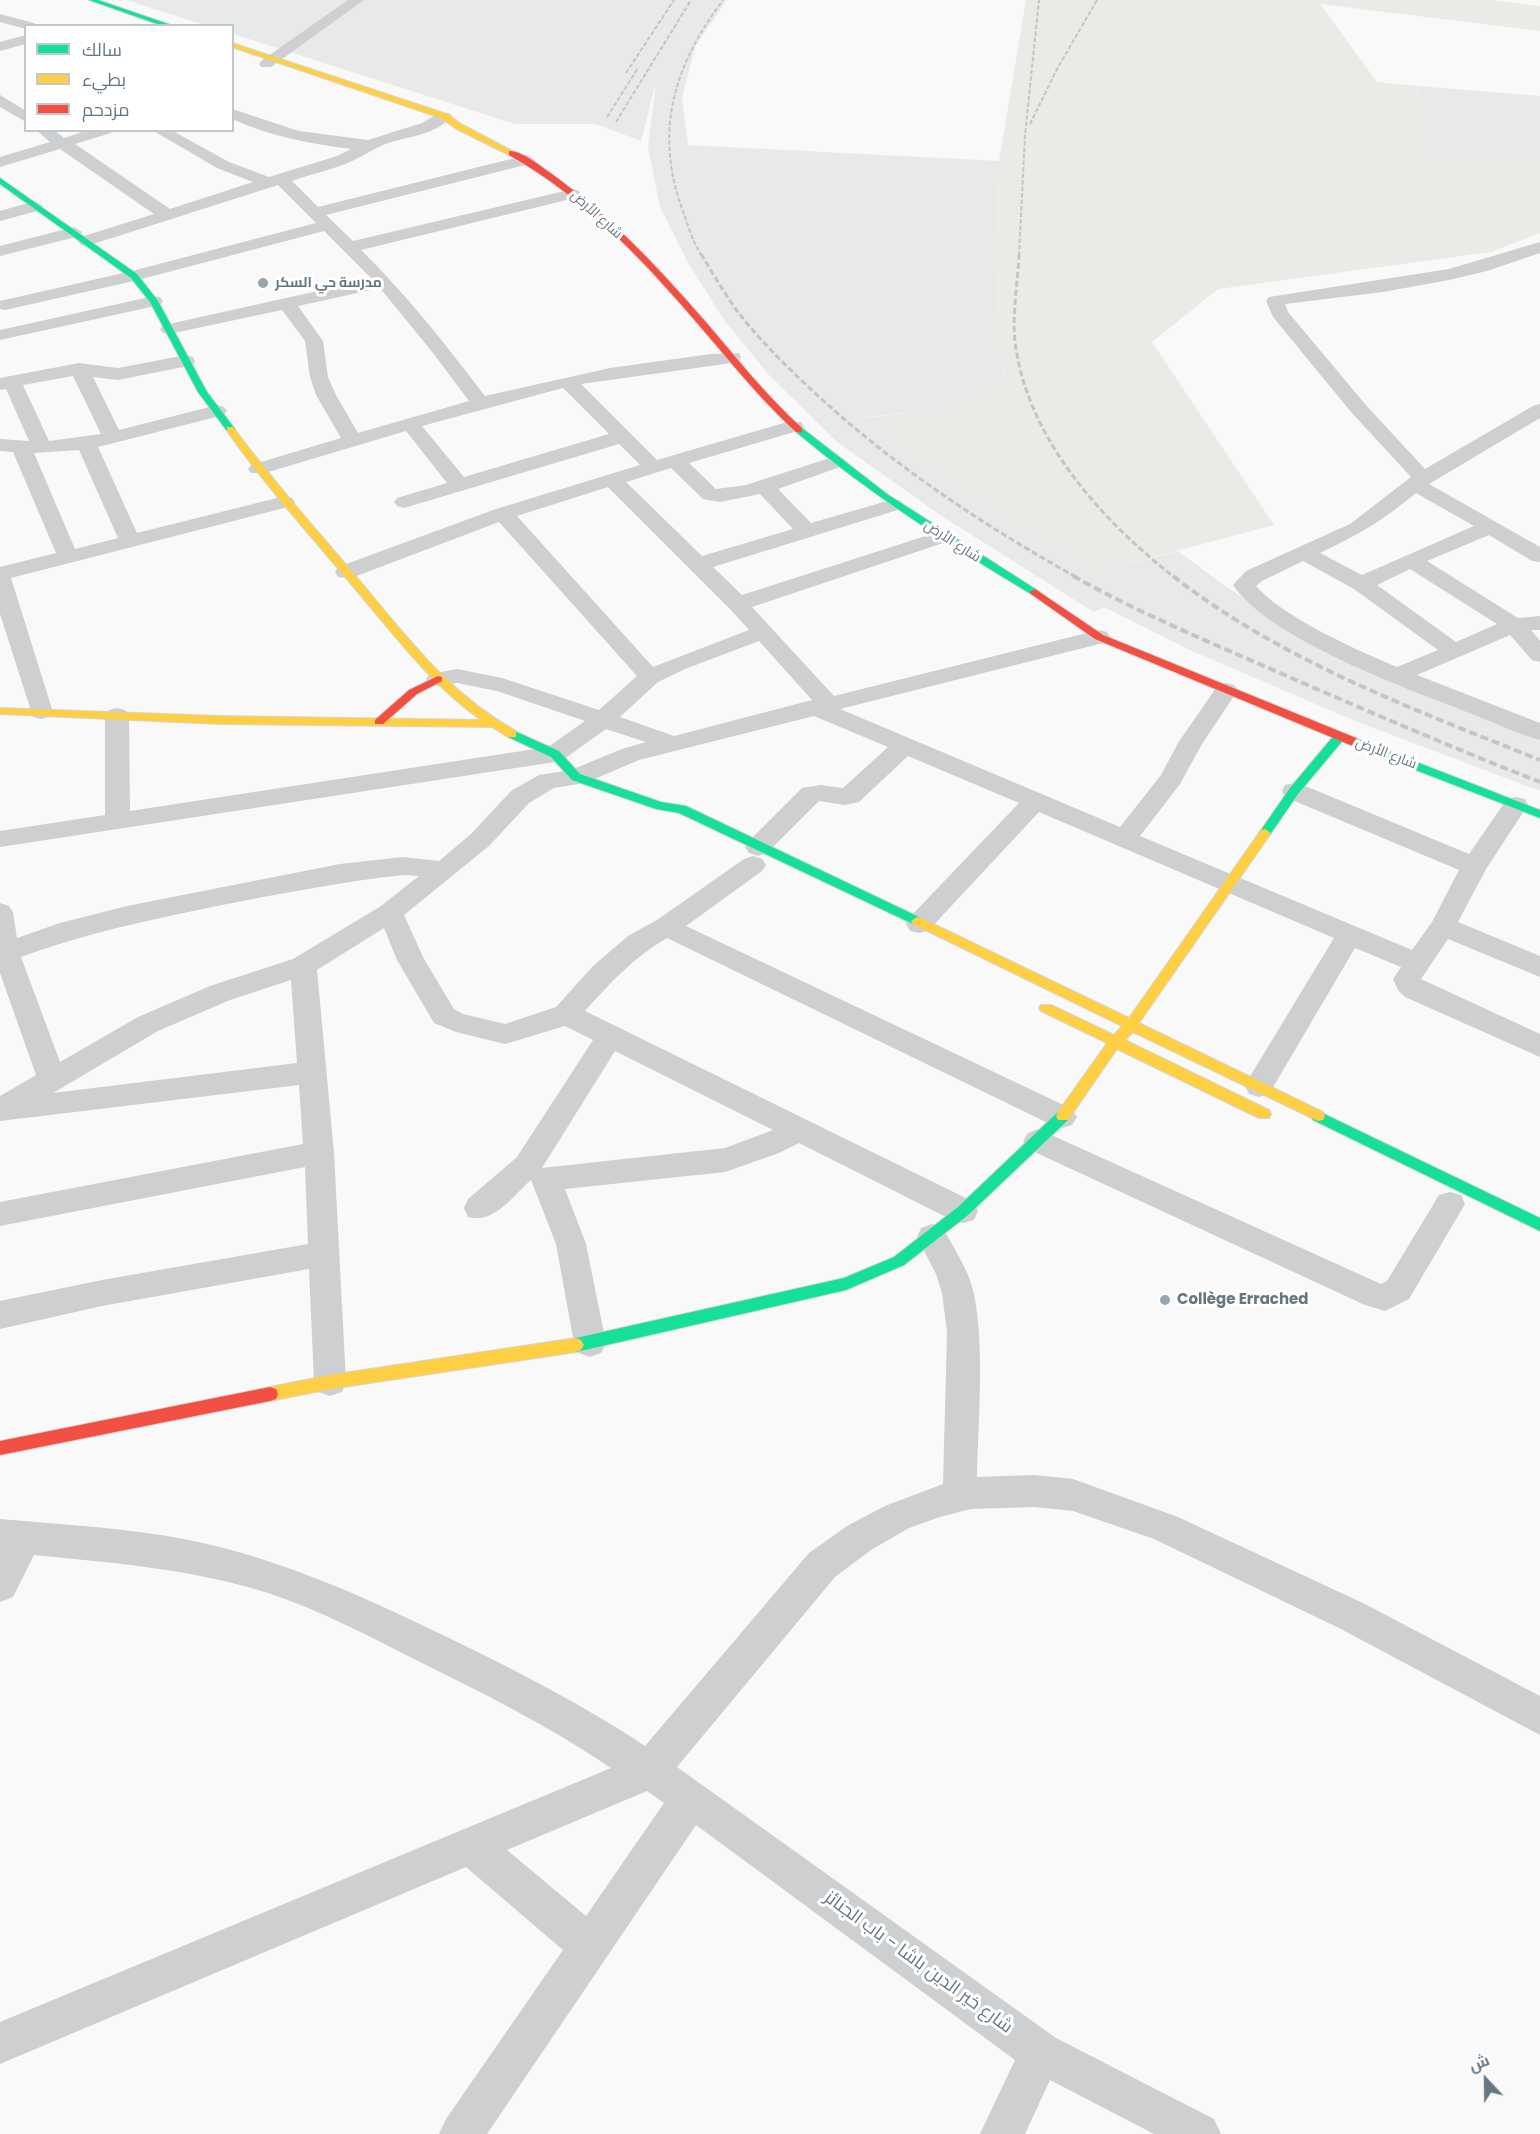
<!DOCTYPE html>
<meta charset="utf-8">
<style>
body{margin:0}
#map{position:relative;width:1540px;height:2134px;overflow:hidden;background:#f9f9f9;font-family:Poppins,Cairo,sans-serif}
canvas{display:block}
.legend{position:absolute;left:24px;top:24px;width:210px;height:108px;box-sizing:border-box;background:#fff;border:2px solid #c1c8cd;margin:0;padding:8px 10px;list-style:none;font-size:18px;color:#657683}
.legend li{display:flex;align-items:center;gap:12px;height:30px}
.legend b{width:30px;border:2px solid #c1c8cd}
.north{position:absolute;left:1456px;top:2050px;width:60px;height:60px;-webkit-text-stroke:4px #fff;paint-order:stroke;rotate:338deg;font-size:16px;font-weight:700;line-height:24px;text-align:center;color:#657683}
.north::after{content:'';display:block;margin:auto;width:21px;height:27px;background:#657683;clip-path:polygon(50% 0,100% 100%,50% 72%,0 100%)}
</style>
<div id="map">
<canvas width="1540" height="2134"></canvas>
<ul class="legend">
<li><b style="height:8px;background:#16e098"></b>سالك</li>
<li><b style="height:8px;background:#ffcf43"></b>بطيء</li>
<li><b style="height:8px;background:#f24e42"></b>مزدحم</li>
</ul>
<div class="north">ش</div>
</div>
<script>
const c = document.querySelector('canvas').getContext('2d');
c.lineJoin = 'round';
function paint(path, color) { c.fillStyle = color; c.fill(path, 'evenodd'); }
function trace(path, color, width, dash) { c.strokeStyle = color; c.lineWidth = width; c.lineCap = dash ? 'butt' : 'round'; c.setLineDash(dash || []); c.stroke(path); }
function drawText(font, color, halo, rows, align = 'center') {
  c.font = font + ' Poppins,Cairo,sans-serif'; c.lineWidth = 6; c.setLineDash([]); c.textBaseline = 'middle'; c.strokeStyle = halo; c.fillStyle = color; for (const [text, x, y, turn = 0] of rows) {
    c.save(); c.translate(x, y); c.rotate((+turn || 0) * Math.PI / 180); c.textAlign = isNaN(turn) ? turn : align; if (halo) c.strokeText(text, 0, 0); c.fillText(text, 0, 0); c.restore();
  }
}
paint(new Path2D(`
 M 126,0 L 727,0 L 696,45 L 682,98 L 688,145 L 999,161 L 997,340 L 1005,380 L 930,410 L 865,417 L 1096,572 L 1178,551 L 1225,586 L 1287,626 L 1540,734 L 1540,791 L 1355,721 L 1190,650 L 1104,607 L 1094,612 L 943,517 L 837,442 L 769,375 L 724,320 L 687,261 L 660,207 L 648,147 L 656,83 L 641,141 L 596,124 L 515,124 L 233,34 L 232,26 L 205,25 Z
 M 1418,86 L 1540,96 L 1540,165 L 1422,152 Z`), '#e8e9e9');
paint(new Path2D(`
 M 1026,0 L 1492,0 L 1540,6 L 1540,31 L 1320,4 L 1377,82 L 1418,86 L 1422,152 L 1540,165 L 1540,233 L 1491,252 L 1218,289 L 1152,342 L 1274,525 L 1096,572 L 905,452 L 864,418 L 930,410 L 1005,379 L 997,340 L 999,161 Z`), '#e8ebe6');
const fast = new Path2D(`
 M 89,0 L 98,0 L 174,26 L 163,26 Z
 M 0,178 L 137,274 L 158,301 L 207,392 L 235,429 L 233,431 L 227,431 L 198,392 L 150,302 L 131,278 L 0,184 Z
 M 796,428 L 802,428 L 887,494 L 1040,592 L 1035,595 L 1031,594 C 949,545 869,493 796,432 Z
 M 512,730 L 559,751 L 580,774 L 661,802 L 686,806 L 921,918 L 923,921 L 917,925 L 913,924 L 679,813 L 656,809 L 572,780 L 551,757 L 508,737 L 508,731 Z
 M 1340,732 L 1346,736 L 1344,739 L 1298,794 L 1269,836 L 1261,836 L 1259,833 L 1290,788 L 1336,733 Z
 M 1352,737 L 1540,810 L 1540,818 L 1348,744 L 1346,741 Z
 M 1063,1111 L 1068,1112 L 1070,1116 L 1068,1120 L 968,1215 L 904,1265 L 846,1290 L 576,1352 L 571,1350 L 568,1345 L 571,1340 L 576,1338 L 844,1278 L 894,1257 L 958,1207 L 1058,1112 Z
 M 1318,1111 L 1540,1218 L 1540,1231 L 1313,1120 L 1311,1116 L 1313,1112 Z`);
const slow = new Path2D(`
 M 232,43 L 447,114 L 461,124 L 516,153 L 509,155 L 455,128 L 441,118 L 232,47 Z
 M 227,427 L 233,427 C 272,480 316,529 359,580 C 408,638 448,693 516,731 L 516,737 L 508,737 L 492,727 L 220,724 L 0,714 L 0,708 L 220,716 L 481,720 C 429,683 392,632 351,584 C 309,534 265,485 227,431 Z
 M 1265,829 L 1271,833 L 1269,836 L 1139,1023 L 1323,1112 L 1325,1116 L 1323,1120 L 1318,1121 L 1133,1032 L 1125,1040 L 1269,1110 L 1271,1114 L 1269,1118 L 1259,1118 L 1117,1049 L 1068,1120 L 1058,1120 L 1056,1116 L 1058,1112 L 1107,1043 L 1041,1011 L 1039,1008 L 1041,1005 L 1051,1005 L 1114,1035 L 1122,1026 L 913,924 L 911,921 L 917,917 L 921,918 L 1129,1018 L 1261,830 Z
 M 576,1338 L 581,1340 L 584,1345 L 581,1350 L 576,1352 L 330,1389 L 270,1401 L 264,1399 L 262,1394 L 264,1389 L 270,1387 L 330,1375 Z`);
const jam = new Path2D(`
 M 509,151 C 522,151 539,165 549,172 C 608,214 657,266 704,320 C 736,357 766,396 802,428 L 802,432 L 796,432 C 762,401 734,366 704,331 C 647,264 587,199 509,155 Z
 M 1035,589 L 1103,635 L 1356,738 L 1358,741 L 1352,745 L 1348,744 L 1095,639 L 1031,594 L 1030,592 Z
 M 438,676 L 442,677 L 442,681 L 417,694 L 383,724 L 375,724 L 375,720 L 409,690 Z
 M 270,1387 L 276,1389 L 278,1394 L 276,1399 L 270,1401 L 0,1455 L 0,1441 Z`);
trace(fast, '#d5d6d7', 2);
trace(slow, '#d5d6d7', 2);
trace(jam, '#d5d6d7', 2);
paint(new Path2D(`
 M 348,0 L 364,0 L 271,67 L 261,67 L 259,64 L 261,61 Z
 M 0,14 L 34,23 L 36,26 L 26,26 L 26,29 L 0,22 Z
 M 26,35 L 26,44 L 0,51 L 0,42 Z
 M 0,95 L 26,111 L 26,122 L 0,107 Z
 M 232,109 L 299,131 L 368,140 L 422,123 L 439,113 L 449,113 L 452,116 C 436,136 405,136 383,145 C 372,150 361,157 350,162 C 332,170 311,174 292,181 L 318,207 L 527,155 L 535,160 L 533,163 L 326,215 L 353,241 L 573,189 L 579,191 L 581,194 L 579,197 L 361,250 C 407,295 446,345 485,396 L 610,368 L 711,354 L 739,353 L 741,357 L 739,361 L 732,363 L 581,384 L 657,460 L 787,422 L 801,422 L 804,426 L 801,430 L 689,463 L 716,489 L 746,485 L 836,456 L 843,458 L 846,462 L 843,466 L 778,489 L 811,523 L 894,499 L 901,501 L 904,505 L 901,509 L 713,567 L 742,595 L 935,533 L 942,531 L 949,533 L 953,537 L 949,541 L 752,607 L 834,696 L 1099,630 L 1107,632 L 1110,637 L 1107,642 L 840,709 L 1120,827 L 1161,775 L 1178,743 L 1218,685 L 1226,683 L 1234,685 L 1238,690 L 1202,744 L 1180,784 L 1140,836 L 1412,950 L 1432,922 L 1459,870 L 1285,797 L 1282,791 L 1285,785 L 1294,783 L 1303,785 L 1469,854 L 1507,799 L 1516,797 L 1525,799 L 1528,805 L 1486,869 L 1458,922 L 1540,956 L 1540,977 L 1448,939 L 1421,979 L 1540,1034 L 1540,1057 L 1405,997 L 1398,990 L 1393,979 L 1401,967 L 1355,948 L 1269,1094 L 1259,1097 L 1249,1094 L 1245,1086 L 1249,1078 L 1334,938 L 1039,812 L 928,931 L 919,933 L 910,931 L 906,924 L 910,917 L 1019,803 L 908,756 L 859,802 L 845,805 L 819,801 L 767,853 L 758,856 L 749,853 L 745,847 L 749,841 L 802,788 L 821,785 L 843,788 L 888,747 L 814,716 L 639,760 L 585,783 L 554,788 L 529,803 L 489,846 L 404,915 L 424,959 L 454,1009 L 463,1014 L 505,1024 L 556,1007 L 593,966 L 628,936 L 657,920 L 744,859 L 753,856 L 762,859 L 766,865 L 762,871 L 686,926 L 1072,1109 L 1077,1117 L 1072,1125 L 1062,1128 L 1052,1125 L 667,938 C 634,957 610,983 585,1011 L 974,1202 L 978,1211 L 974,1220 L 963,1223 L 952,1220 L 799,1143 L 779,1153 L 725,1172 L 565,1189 L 586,1244 L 606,1343 L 601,1353 L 590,1357 L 579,1353 L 574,1343 L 556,1244 L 531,1180 C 514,1195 493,1225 468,1217 L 464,1208 L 468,1199 L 517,1157 L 593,1040 L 565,1026 L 505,1044 L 456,1032 L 434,1023 L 397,960 L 384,928 L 317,970 L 334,1153 L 346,1382 L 342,1392 L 330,1396 L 318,1392 L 314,1382 L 309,1269 L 102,1306 L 0,1329 L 0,1301 L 102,1280 L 308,1244 L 305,1167 L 0,1226 L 0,1202 L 303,1144 L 299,1085 L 0,1121 L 0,1096 L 36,1075 L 0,973 L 0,903 L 9,906 L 13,912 L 17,938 L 60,923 L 127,906 L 340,864 L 403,857 L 439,861 L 471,834 L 511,791 L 539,775 L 571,770 L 622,749 L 646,742 L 606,729 L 564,759 L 555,762 L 0,847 L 0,831 L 105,815 L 105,715 L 109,710 L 117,708 L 125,710 L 129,715 L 130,811 L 548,747 L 585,721 L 497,691 L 457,683 L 438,686 L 430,684 L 426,679 L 430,674 L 457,669 L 502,678 L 599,710 L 637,676 L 499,522 L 354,577 L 346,578 L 338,577 L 335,572 L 338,567 L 496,509 L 640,465 L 619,444 L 404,508 L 397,506 L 394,502 L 397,498 L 447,483 L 406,431 L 265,473 L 251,473 L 248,469 L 251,465 L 341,438 L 316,395 L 310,377 L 305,341 L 282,310 L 169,334 L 163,333 L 160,329 L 163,325 L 169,324 L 372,279 L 324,231 L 134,281 L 5,310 L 0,309 L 0,301 L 132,271 L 316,223 L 278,185 L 87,246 L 81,245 L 78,241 L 81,237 L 154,214 L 60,149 L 0,167 L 0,157 L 50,142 L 36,130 L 54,130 L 64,138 L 88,130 L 113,130 L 111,133 L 75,144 L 170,209 L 253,182 L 217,168 L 152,130 L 171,130 L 229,162 L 269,177 L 337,156 L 351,149 C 310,144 270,136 232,119 ZM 380,288 L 433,353 L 469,401 L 358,433 L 336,395 L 328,377 L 323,341 L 298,306 ZM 563,388 L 609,434 L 464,477 L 422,426 ZM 671,468 L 703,499 L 720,502 L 760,494 L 793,529 L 702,556 L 626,482 ZM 608,487 L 730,609 L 749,630 L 653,667 L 517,516 ZM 759,641 L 812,700 L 674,736 L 620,717 L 658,682 L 685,669 ZM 403,875 L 419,876 L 381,906 L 293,959 L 210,986 L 138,1017 L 60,1062 L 21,957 C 85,933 150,920 217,906 C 279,894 340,882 403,875 ZM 291,980 L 297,1063 L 53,1093 L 158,1031 L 230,1000 ZM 615,1051 L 773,1130 L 725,1148 L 542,1168 Z
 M 35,201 L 43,206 L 41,210 L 0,221 L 0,211 Z
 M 74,227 L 82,232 L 80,236 L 0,256 L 0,246 Z
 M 1540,242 L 1540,253 L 1487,271 L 1449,280 L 1383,292 L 1285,304 L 1288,312 L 1365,404 L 1425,469 L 1533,406 L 1540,404 L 1540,418 L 1429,484 L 1540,547 L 1540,562 L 1532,561 L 1489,535 L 1427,561 L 1518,618 L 1540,616 L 1540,630 L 1531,630 L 1540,641 L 1540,662 L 1532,660 L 1510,635 L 1417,675 L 1540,723 L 1540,740 C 1515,733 1491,721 1467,712 C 1407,689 1268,638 1233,585 L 1246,571 L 1350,524 L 1411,477 L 1351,412 L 1273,317 L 1266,301 L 1269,297 L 1449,269 ZM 1416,493 L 1474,526 L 1362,575 L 1320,553 C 1360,534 1382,521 1416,493 ZM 1303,561 L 1354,589 L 1438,650 L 1397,667 C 1357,650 1284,618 1256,586 L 1262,581 ZM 1410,569 L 1497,624 L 1456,642 L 1377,585 Z
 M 154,296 L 160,297 L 163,301 L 160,305 L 0,340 L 0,330 Z
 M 186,355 L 193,357 L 195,361 L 193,365 L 118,380 L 93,377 L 119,430 L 217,405 L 224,407 L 227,411 L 224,415 L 98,447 L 137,533 L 285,496 L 292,498 L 295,502 L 292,506 L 11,578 L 53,712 L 49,717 L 41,719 L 33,717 L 0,614 L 0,567 L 56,553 L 13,452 L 0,451 L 0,439 L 29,441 L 6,389 L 0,390 L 0,378 L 79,363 L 118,368 ZM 73,376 L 101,434 L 49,441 L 23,385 ZM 79,450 L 118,538 L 75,549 L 34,453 Z
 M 1038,1129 L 1381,1284 L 1387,1281 L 1439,1195 L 1450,1192 L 1461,1195 L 1465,1204 L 1409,1299 L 1385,1311 L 1365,1305 L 1028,1149 L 1023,1141 L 1028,1133 Z
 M 932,1224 L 943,1228 C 954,1249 969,1270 974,1294 C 985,1348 978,1421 977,1477 L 1035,1475 L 1073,1479 L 1178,1517 L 1365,1604 L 1540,1696 L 1540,1735 L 1339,1628 L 1154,1539 L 1073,1511 L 1035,1507 L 971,1509 L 940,1517 L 909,1528 L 871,1550 L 835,1577 L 677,1767 L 1056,2038 L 1214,2119 L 1221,2134 L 1154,2134 L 1050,2080 L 1025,2134 L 980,2134 L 1015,2060 L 696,1825 L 487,2134 L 439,2134 L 446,2119 L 563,1950 L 466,1867 L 0,2064 L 0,2022 L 611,1768 C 549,1726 483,1693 416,1660 C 369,1636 321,1611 271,1594 C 194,1569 114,1563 34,1555 L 13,1597 L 0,1602 L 0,1519 C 55,1524 112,1527 167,1536 C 266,1552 358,1594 447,1637 C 515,1670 582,1704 645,1746 L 809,1553 L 847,1526 L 885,1506 L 943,1484 L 947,1332 L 942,1293 L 936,1274 L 917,1237 L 921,1228 ZM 647,1791 L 664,1803 L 586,1916 L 507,1850 Z`), '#cecfd0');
paint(fast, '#16e098');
paint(slow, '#ffcf43');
paint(jam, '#f24e42');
trace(new Path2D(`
 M 626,73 L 674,0
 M 607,117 L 638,68
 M 616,122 L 691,0
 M 1030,124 L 1057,69 L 1097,0
 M 702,256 C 693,243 689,228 684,214 C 653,133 673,67 723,0
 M 1019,256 L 1025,135 L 1039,0`), '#c3c5c6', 2, [4.5, 2]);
trace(new Path2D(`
 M 701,254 C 712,272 723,291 735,308 C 758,339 788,368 816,394 C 894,466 983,525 1076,577
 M 1019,254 C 1018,282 1012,313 1015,341 C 1026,437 1101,520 1174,577`), '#c3c5c6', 3, [6, 3]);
trace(new Path2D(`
 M 1073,576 C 1145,616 1221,647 1296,680 C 1377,715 1458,750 1540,782
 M 1173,576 C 1282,661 1413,709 1540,760`), '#c3c5c6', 4, [8, 4]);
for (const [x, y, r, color] of [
 [263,283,6,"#99a4ac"],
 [1165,1300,6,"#99a4ac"]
]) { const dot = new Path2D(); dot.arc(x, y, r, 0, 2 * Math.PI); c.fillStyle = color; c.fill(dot); trace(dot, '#fff', 2); }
drawText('14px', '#657683', '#fff', [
 ["شارع الأرض",596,215,42],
 ["شارع الأرض",952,542,33],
 ["شارع الأرض",1386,754,21]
]);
drawText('bold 14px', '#657683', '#fff', [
 ["مدرسة حي السكر",275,283]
], 'left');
drawText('bold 15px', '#657683', '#fff', [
 ["Collège Errached",1177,1300]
], 'left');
drawText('18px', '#657683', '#fff', [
 ["شارع خير الدين باشا - باب الجنائز",918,1963,36]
]);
</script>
